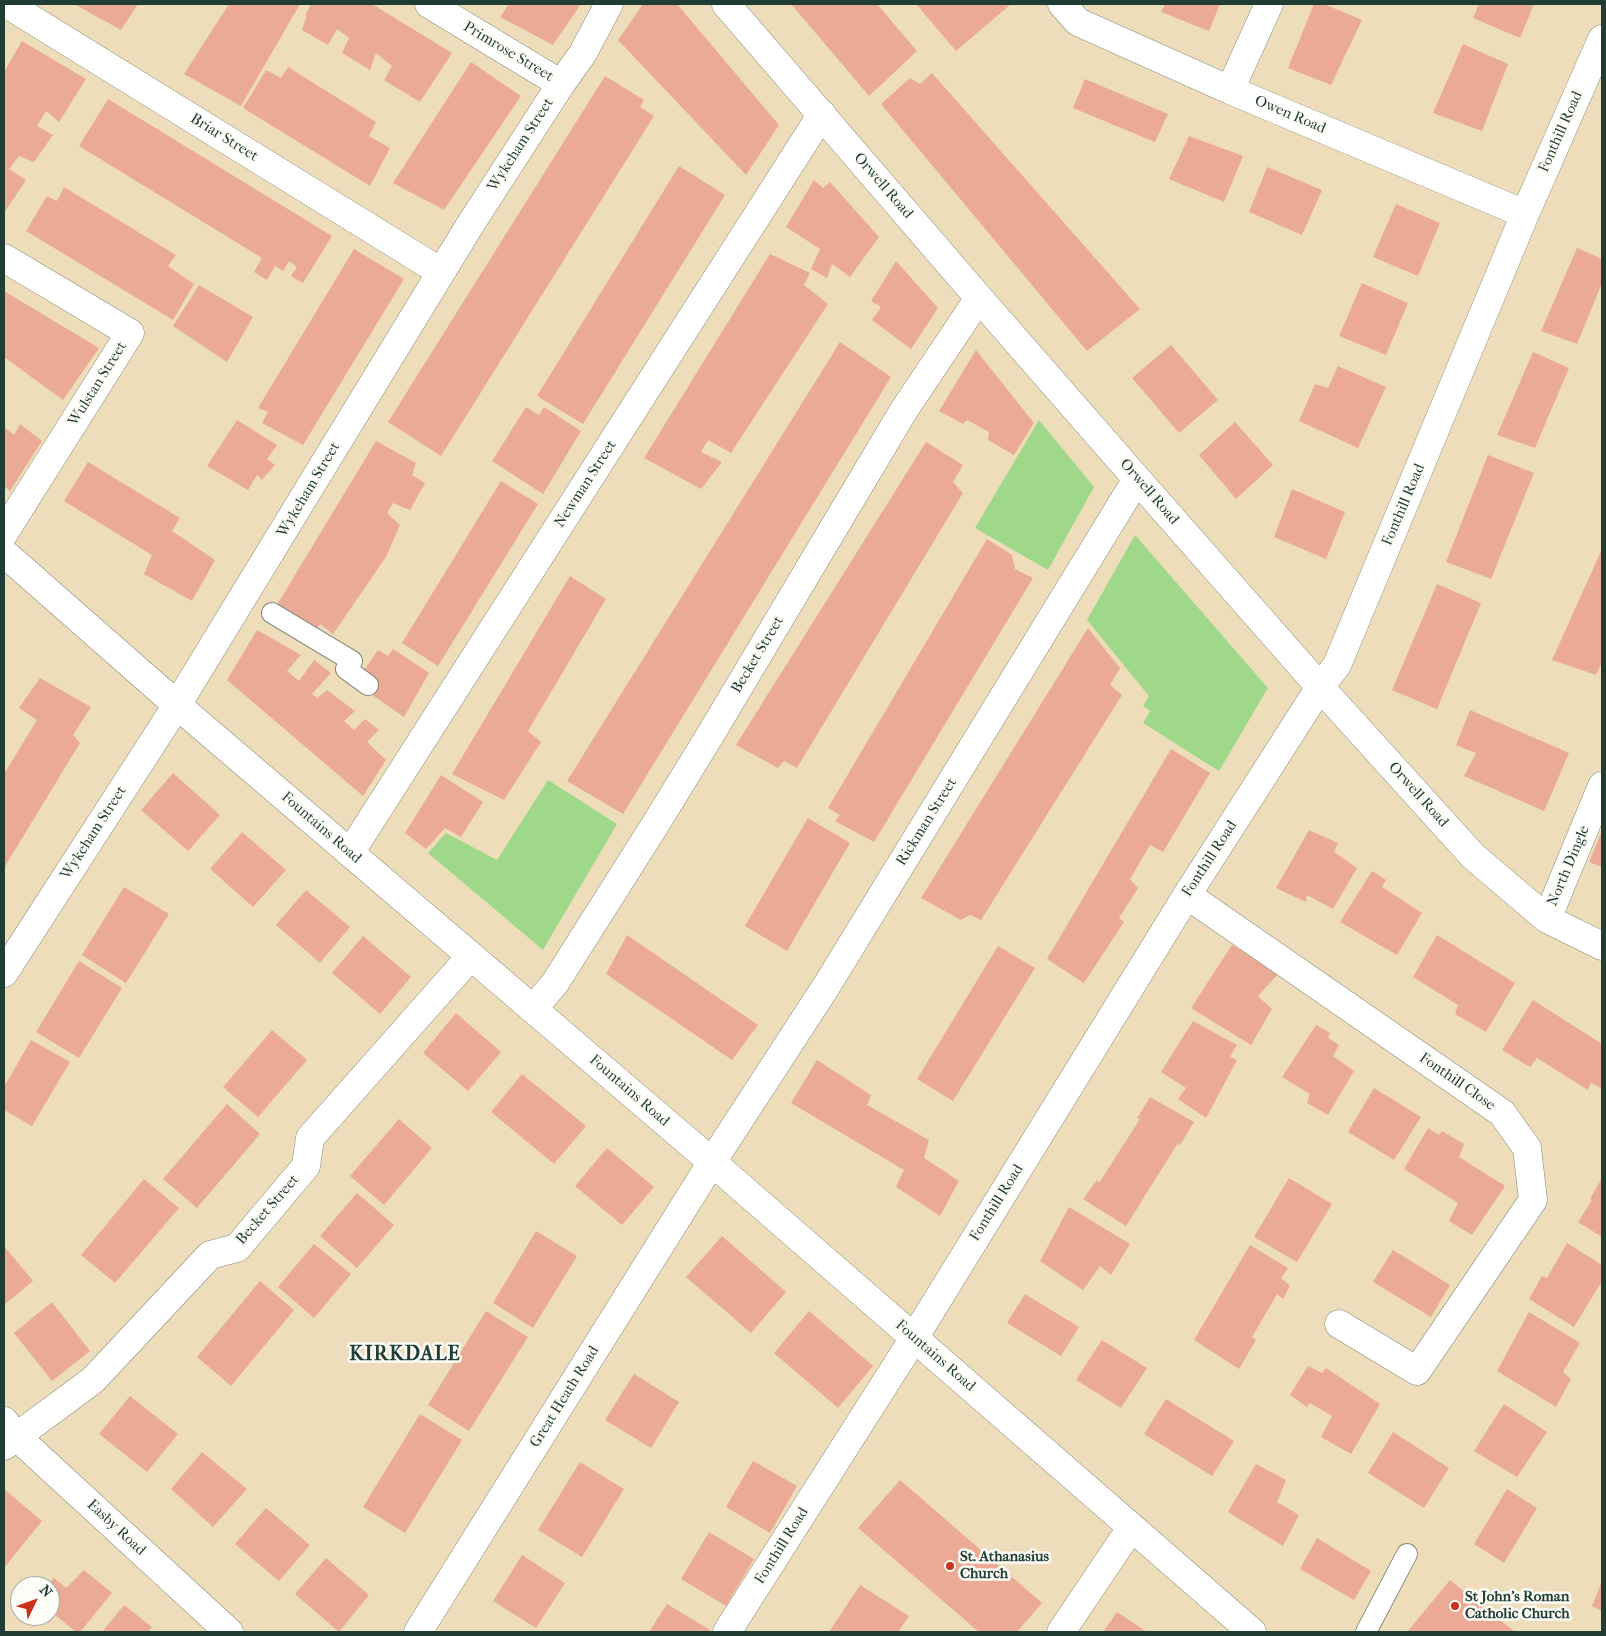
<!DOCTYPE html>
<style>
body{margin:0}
#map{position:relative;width:1606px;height:1636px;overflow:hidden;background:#edb;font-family:"IM FELL French Canon",serif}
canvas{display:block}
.frame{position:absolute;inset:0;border:5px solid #1f3d34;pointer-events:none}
.north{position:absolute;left:10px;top:1576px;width:50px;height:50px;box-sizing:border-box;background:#fdfcf7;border:1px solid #a4b0a9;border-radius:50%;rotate:48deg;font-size:14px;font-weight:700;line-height:20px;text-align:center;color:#1f3d34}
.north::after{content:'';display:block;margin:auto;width:18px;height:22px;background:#c8321e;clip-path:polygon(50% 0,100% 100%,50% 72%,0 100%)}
</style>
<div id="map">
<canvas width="1606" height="1636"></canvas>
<div class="frame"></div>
<div class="north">N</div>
</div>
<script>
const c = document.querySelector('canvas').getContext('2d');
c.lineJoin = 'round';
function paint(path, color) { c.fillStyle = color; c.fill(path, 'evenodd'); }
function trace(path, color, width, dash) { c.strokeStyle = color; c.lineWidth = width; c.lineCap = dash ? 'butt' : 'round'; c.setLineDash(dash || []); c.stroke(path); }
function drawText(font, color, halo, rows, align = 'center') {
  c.font = font + ' "IM FELL French Canon",serif'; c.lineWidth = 5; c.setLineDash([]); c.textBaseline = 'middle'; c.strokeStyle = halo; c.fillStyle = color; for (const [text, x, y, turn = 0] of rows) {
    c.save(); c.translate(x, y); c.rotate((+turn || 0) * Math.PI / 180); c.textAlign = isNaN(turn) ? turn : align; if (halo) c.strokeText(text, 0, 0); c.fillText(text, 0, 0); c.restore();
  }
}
paint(new Path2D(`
 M 1039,420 L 1094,487 L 1048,570 L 975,528 Z
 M 1135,535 L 1268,688 L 1219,771 L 1143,723 L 1150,711 L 1143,706 L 1149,696 L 1087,620 Z
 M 548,780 L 617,824 L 543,950 L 428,853 L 446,833 L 497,860 Z`), '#a0d88a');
paint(new Path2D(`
 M 74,4 L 138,4 L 121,30 Z
 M 229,4 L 300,4 L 241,106 L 184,74 Z
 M 311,4 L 372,4 L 452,53 L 420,102 L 384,80 L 392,66 L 376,53 L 370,70 L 342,53 L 349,38 L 337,29 L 328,45 L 302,30 L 306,18 L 306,14 Z
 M 509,4 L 581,4 L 553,45 L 500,17 Z
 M 643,4 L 677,4 L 779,125 L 746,175 L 618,40 Z
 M 791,4 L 877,4 L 917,51 L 869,96 Z
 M 916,4 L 1011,4 L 956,51 Z
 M 1165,4 L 1220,4 L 1209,31 L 1161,12 Z
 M 1314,4 L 1324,4 L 1362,20 L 1331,85 L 1288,68 Z
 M 1479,4 L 1534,4 L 1520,38 L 1473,18 Z
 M 22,41 L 86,79 L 59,122 L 46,111 L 37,126 L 53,135 L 34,162 L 19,156 L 9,169 L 26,180 L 4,213 L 4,72 Z
 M 1463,44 L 1508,64 L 1482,131 L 1433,113 Z
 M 471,62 L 521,96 L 444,210 L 393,183 Z
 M 288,67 L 376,122 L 369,136 L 390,148 L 370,186 L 243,108 L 266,70 L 281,78 Z
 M 932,73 L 1140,309 L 1087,351 L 881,104 L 910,78 L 920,84 Z
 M 605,76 L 644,100 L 640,107 L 654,116 L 441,456 L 388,422 Z
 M 1085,79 L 1168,114 L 1155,142 L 1073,108 Z
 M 108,99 L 332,236 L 303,283 L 291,276 L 297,267 L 289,261 L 283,271 L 275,266 L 267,280 L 254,272 L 262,258 L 79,146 Z
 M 1189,136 L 1243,156 L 1224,202 L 1169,179 Z
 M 679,166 L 725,195 L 583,424 L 537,396 Z
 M 1267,167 L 1322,190 L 1302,235 L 1249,212 Z
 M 814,180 L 823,188 L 830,182 L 879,237 L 850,277 L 832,264 L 827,278 L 811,269 L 820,249 L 786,227 Z
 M 64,187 L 176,255 L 168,266 L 194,284 L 173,320 L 26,231 L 47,196 L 57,201 Z
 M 1396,204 L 1440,223 L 1418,276 L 1373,257 Z
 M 1577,248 L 1602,259 L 1602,283 L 1577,344 L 1541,331 Z
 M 354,249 L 404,279 L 303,445 L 262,423 L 268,412 L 258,408 Z
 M 770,254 L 810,273 L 804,285 L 828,304 L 731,453 L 708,440 L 701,452 L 722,462 L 701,489 L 644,458 Z
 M 896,261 L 938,308 L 911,349 L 872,320 L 881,307 L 871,301 Z
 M 1362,283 L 1408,303 L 1386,355 L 1339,336 Z
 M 199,285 L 253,317 L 227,362 L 173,326 Z
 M 4,291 L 99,348 L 63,400 L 4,357 Z
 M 840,342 L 891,377 L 623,814 L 567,781 Z
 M 1171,345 L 1218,400 L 1179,433 L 1132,378 Z
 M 976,350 L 1034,423 L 1014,455 L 988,440 L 989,432 L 967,420 L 963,424 L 939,411 Z
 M 1533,352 L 1569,368 L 1535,448 L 1497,435 Z
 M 1338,366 L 1386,387 L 1358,448 L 1299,421 L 1315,384 L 1328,388 Z
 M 526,407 L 539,415 L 544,407 L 581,431 L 543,494 L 492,461 Z
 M 237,420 L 277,445 L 267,459 L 275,465 L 262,480 L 257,475 L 248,490 L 207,466 Z
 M 1235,422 L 1273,465 L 1236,499 L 1199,455 Z
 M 20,424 L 42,441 L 10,491 L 4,486 L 4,427 L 14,435 Z
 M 376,441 L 416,463 L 412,475 L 425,483 L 410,510 L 393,503 L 387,513 L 400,525 L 386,557 L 333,634 L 320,624 L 314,634 L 275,608 Z
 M 926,442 L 963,465 L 953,482 L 963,493 L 797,768 L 784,761 L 778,768 L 736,745 Z
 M 1488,455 L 1534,473 L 1491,579 L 1446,562 Z
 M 88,462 L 180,518 L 172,531 L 215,560 L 192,601 L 144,574 L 152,555 L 64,501 Z
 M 501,481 L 538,504 L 438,666 L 402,643 Z
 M 1292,489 L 1345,512 L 1326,559 L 1274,537 Z
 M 987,539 L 1012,555 L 1015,569 L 1033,578 L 874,842 L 835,821 L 840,815 L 828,808 Z
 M 1602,549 L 1602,662 L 1596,675 L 1552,660 Z
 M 570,576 L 606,599 L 528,731 L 541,742 L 504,800 L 452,774 Z
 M 1437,584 L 1481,603 L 1437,709 L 1392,690 Z
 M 1088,628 L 1120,668 L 1110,685 L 1122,695 L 981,920 L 970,915 L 961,920 L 921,898 Z
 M 257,630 L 301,655 L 287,671 L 299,681 L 314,660 L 331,673 L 312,694 L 317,698 L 327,690 L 355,711 L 344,721 L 354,730 L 365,719 L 379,730 L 367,742 L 386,760 L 363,796 L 227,680 Z
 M 393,649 L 429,673 L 404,717 L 368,692 L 361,675 L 378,650 L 388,656 Z
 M 40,678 L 91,707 L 73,735 L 80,743 L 4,868 L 4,774 L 37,720 L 19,708 Z
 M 1470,710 L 1569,753 L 1544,811 L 1464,776 L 1476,753 L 1456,745 Z
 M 1171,749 L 1210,773 L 1163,852 L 1150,845 L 1130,879 L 1138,888 L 1119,918 L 1124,922 L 1084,983 L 1047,959 Z
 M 173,773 L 220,815 L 188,851 L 141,810 Z
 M 441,775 L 483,802 L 461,837 L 445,828 L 426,849 L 405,833 Z
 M 808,818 L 850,843 L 787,951 L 745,926 Z
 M 1309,830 L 1338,843 L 1334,852 L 1357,868 L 1333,909 L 1307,895 L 1306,902 L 1276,888 Z
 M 1602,831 L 1602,867 L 1589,862 Z
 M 242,832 L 286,870 L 253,907 L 210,869 Z
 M 1372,871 L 1386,880 L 1382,887 L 1422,913 L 1397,955 L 1340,922 Z
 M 124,887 L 169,914 L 126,983 L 82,955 Z
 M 306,890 L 350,927 L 320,963 L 276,925 Z
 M 627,935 L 758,1025 L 732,1060 L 606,974 Z
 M 1437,935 L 1515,983 L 1486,1032 L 1455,1014 L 1458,1005 L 1413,977 Z
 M 363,936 L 411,977 L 380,1014 L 332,973 Z
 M 1232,945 L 1278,974 L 1258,996 L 1272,1009 L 1251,1045 L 1191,1008 Z
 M 998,946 L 1035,968 L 953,1101 L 917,1079 Z
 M 79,961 L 122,988 L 79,1058 L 36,1032 Z
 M 1533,1000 L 1602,1044 L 1602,1089 L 1591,1083 L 1588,1090 L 1537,1058 L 1530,1067 L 1502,1050 Z
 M 456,1013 L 501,1052 L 468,1091 L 423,1053 Z
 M 1193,1021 L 1237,1045 L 1230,1057 L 1237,1060 L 1206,1118 L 1178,1099 L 1186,1088 L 1161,1072 Z
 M 1316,1025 L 1330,1033 L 1328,1038 L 1339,1045 L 1333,1056 L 1354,1071 L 1328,1115 L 1307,1103 L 1310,1094 L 1282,1077 Z
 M 272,1030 L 307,1060 L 258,1117 L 223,1087 Z
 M 31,1040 L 70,1062 L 32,1126 L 4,1110 L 4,1087 Z
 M 817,1060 L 871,1095 L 867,1105 L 929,1140 L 924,1158 L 959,1181 L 940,1216 L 896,1187 L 904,1170 L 791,1103 Z
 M 522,1074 L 586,1126 L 554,1164 L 491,1112 Z
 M 1374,1088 L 1421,1117 L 1394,1160 L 1348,1132 Z
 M 1150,1097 L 1194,1122 L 1180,1145 L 1178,1143 L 1126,1226 L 1083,1199 L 1097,1180 L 1099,1183 L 1140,1119 L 1137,1118 Z
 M 227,1104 L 260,1134 L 197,1208 L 163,1179 Z
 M 399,1119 L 432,1148 L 384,1205 L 350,1176 Z
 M 1428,1128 L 1439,1135 L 1442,1131 L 1464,1144 L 1459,1157 L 1505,1186 L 1472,1235 L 1449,1221 L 1458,1203 L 1404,1169 Z
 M 607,1148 L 654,1187 L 622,1225 L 575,1186 Z
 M 1289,1178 L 1332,1204 L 1297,1262 L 1254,1237 Z
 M 1602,1178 L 1602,1237 L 1578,1222 L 1592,1200 L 1590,1199 Z
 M 144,1179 L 179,1208 L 115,1283 L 81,1255 Z
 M 357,1193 L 394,1225 L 357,1268 L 320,1236 Z
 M 1069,1207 L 1130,1244 L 1111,1275 L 1100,1266 L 1083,1290 L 1040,1261 Z
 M 536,1231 L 577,1256 L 533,1328 L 493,1303 Z
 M 722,1236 L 786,1292 L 751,1333 L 686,1277 Z
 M 1567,1243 L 1602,1265 L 1602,1281 L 1574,1327 L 1529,1299 L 1542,1276 L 1547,1278 Z
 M 314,1244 L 351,1274 L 314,1318 L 278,1287 Z
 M 1250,1245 L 1288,1268 L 1281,1278 L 1290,1286 L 1283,1299 L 1277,1294 L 1252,1337 L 1256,1340 L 1239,1369 L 1194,1340 Z
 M 4,1246 L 33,1281 L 4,1305 Z
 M 1393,1250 L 1450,1285 L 1431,1317 L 1373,1282 Z
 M 260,1281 L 294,1310 L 231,1386 L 197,1357 Z
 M 1025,1294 L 1079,1327 L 1061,1356 L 1007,1323 Z
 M 52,1302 L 90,1351 L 52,1381 L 14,1333 Z
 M 486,1311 L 528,1337 L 469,1431 L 428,1405 Z
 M 809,1311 L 873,1366 L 838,1408 L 774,1353 Z
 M 1529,1312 L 1580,1343 L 1563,1372 L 1571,1379 L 1556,1407 L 1497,1371 Z
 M 1102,1340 L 1147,1368 L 1121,1408 L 1076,1380 Z
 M 1308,1366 L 1322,1373 L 1326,1368 L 1380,1404 L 1351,1454 L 1321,1437 L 1332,1416 L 1310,1403 L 1307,1407 L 1290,1395 Z
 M 634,1374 L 679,1402 L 651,1448 L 605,1420 Z
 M 130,1396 L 178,1434 L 147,1472 L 99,1434 Z
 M 1166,1399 L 1234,1441 L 1212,1476 L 1144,1434 Z
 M 1504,1404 L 1547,1432 L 1517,1477 L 1474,1451 Z
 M 420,1414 L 462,1440 L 405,1533 L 363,1507 Z
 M 1393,1432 L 1449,1468 L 1424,1508 L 1368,1473 Z
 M 202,1452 L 247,1489 L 213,1527 L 171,1489 Z
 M 753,1461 L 797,1486 L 770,1533 L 726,1507 Z
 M 580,1462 L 624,1489 L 582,1557 L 538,1530 Z
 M 1256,1464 L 1286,1480 L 1277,1502 L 1299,1515 L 1283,1546 L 1228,1512 Z
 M 900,1480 L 1042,1603 L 1017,1632 L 979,1632 L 858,1528 Z
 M 4,1489 L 42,1521 L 4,1568 Z
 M 1507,1489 L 1537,1508 L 1504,1563 L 1474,1544 Z
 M 266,1508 L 310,1545 L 279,1581 L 235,1544 Z
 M 709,1532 L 754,1559 L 726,1606 L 681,1579 Z
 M 1317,1538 L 1371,1571 L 1354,1600 L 1300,1569 Z
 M 522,1555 L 565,1583 L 536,1628 L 493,1601 Z
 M 326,1558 L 369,1595 L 339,1632 L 295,1594 Z
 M 84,1570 L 112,1593 L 80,1632 L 76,1632 L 55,1615 L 49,1623 L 41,1616 L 50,1616 L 50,1586 L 47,1586 L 54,1578 L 66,1588 Z
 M 1450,1580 L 1515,1632 L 1407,1632 Z
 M 1602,1581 L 1602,1611 L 1592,1606 Z
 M 860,1585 L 909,1616 L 898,1632 L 829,1632 Z
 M 667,1604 L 710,1630 L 709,1632 L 649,1632 Z
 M 124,1605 L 152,1627 L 148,1632 L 102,1632 Z
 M 1117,1612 L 1147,1632 L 1103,1632 Z`), '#ebaa96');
const service = new Path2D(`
 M 272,613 L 352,661 L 346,669 L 368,685
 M 1366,1632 L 1407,1554`);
const minor = new Path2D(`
 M 7,4 L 441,272
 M 429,4 L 561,84
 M 726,4 L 979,298 L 1137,479 L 1320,687 L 1473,856 L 1547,919 L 1602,946
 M 1062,4 L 1078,22 L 1230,90 L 1525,214
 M 1230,90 L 1269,4
 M 4,258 L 130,333 L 4,533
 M 350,853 L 822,114
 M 1187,895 L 1502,1113 L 1527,1148 L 1533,1200 L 1417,1371 L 1339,1324
 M 1547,919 L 1602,786
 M 4,973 L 177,705 L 470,225 L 561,84 L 583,53 L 609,4
 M 533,1009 L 555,983 L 655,825 L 709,737 L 904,410 L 979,298
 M 4,1421 L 17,1437 L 229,1632
 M 4,1446 L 93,1380 L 210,1255 L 237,1248 L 306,1166 L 310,1138 L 471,956
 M 418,1632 L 712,1162 L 827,985 L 1137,479
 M 727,1632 L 914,1338 L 1187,895 L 1320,687 L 1337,665 L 1525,214 L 1602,39
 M 1061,1632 L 1131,1528`);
const tertiary = new Path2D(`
 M 4,553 L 177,705 L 712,1162 L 1252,1632`);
trace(service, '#868d78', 22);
trace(minor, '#868d78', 29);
trace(tertiary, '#868d78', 29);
trace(service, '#fff', 20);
trace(minor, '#fff', 28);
trace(tertiary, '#fff', 28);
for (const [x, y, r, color] of [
 [950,1566,5,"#c8321e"],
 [1455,1606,5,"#c8321e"]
]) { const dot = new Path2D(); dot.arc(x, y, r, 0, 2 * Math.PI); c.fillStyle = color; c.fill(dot); trace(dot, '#fdfcf7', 2); }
drawText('15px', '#1f3d34', '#fdfcf7', [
 ["Primrose Street",508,52,31],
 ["Owen Road",1290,115,23],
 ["Fonthill Road",1561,132,-66],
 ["Briar Street",224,138,32],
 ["Wykeham Street",521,145,-57],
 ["Orwell Road",883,186,49],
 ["Wulstan Street",98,384,-58],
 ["Newman Street",586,484,-57],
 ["Wykeham Street",309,490,-59],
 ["Orwell Road",1149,492,49],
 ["Fonthill Road",1404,505,-67],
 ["Becket Street",758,655,-59],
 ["Orwell Road",1418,795,48],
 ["Rickman Street",927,822,-58],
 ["Fountains Road",321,828,41],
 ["Wykeham Street",94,833,-57],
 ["Fonthill Road",1210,859,-57],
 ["North Dingle",1569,866,-67],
 ["Fonthill Close",1457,1082,35],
 ["Fountains Road",629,1091,41],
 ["Fonthill Road",997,1203,-58],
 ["Becket Street",268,1210,-49],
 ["Fountains Road",935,1356,41],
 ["Great Heath Road",565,1397,-58],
 ["Easby Road",116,1528,43],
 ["Fonthill Road",782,1546,-58]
]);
drawText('bold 15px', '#1f3d34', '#fdfcf7', [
 ["St. Athanasius",960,1557],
 ["Church",960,1574],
 ["St John's Roman",1465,1597],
 ["Catholic Church",1465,1614]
], 'left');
c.letterSpacing = '1px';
drawText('bold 20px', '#1f3d34', '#fdfcf7', [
 ["KIRKDALE",405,1355]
]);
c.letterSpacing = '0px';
</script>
